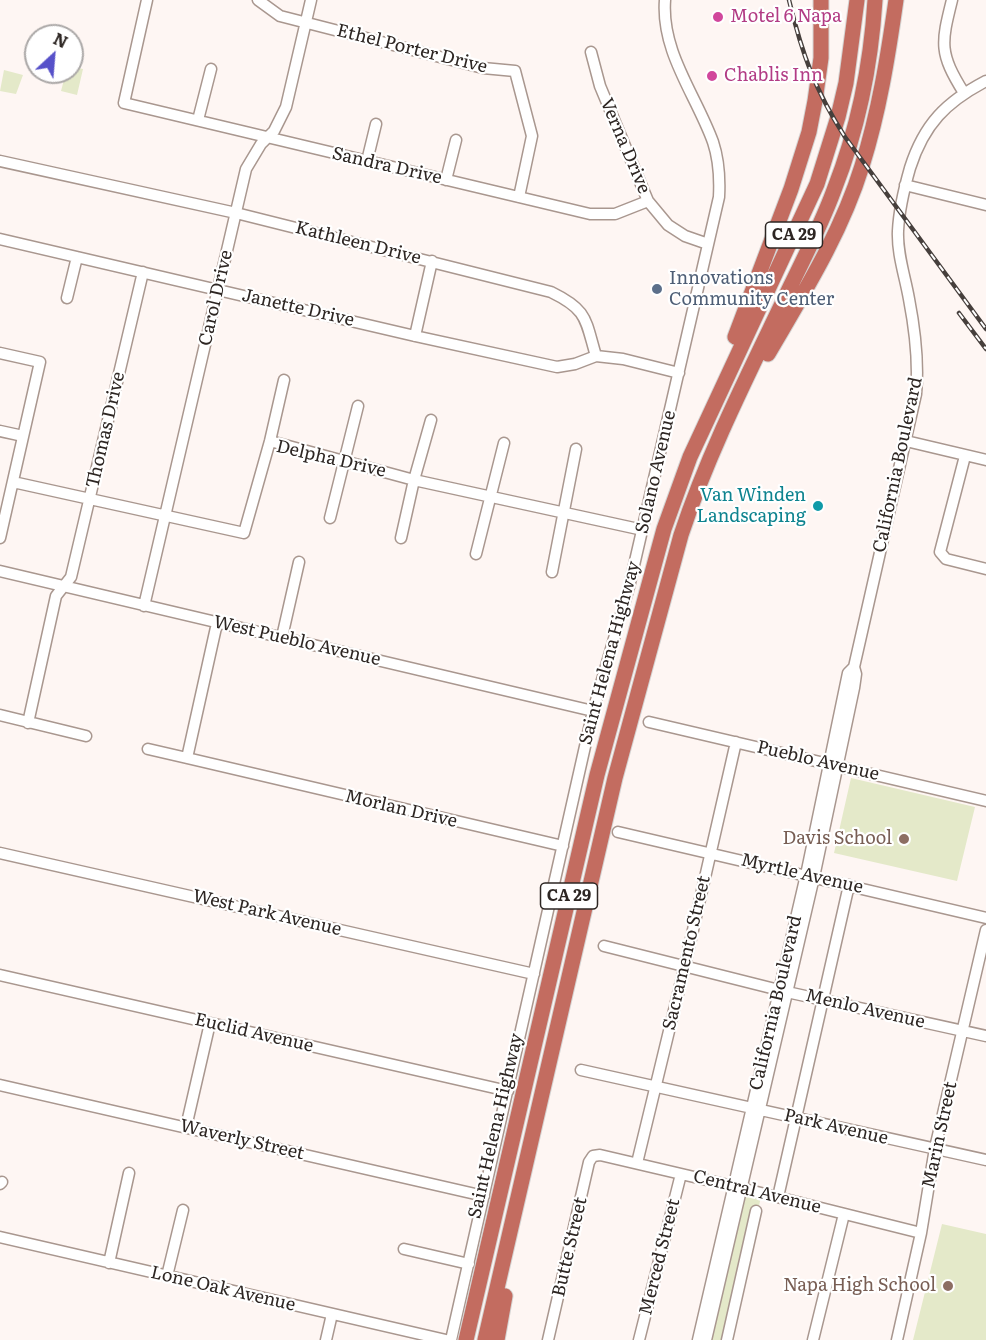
<!DOCTYPE html>
<style>
body{margin:0}
#map{position:relative;width:986px;height:1340px;overflow:hidden;background:#fef6f3;font-family:Literata,serif}
canvas{display:block}
.north{position:absolute;left:24px;top:24px;width:60px;height:60px;box-sizing:border-box;background:#fff;border:2px solid #aba8a7;border-radius:50%;rotate:26deg;font-size:16px;font-weight:700;line-height:24px;text-align:center;color:#2d2623}
.north::after{content:'';display:block;margin:auto;width:21px;height:27px;background:#5751c9;clip-path:polygon(50% 0,100% 100%,50% 72%,0 100%)}
</style>
<div id="map">
<canvas width="986" height="1340"></canvas>
<div class="north">N</div>
</div>
<script>
const c = document.querySelector('canvas').getContext('2d');
c.lineJoin = 'round';
function paint(path, color) { c.fillStyle = color; c.fill(path, 'evenodd'); }
function trace(path, color, width, dash) { c.strokeStyle = color; c.lineWidth = width; c.lineCap = dash ? 'butt' : 'round'; c.setLineDash(dash || []); c.stroke(path); }
function drawText(font, color, halo, rows, align = 'center') {
  c.font = font + ' Literata,serif'; c.lineWidth = 4.5; c.setLineDash([]); c.textBaseline = 'middle'; c.strokeStyle = halo; c.fillStyle = color; for (const [text, x, y, turn = 0] of rows) {
    c.save(); c.translate(x, y); c.rotate((+turn || 0) * Math.PI / 180); c.textAlign = isNaN(turn) ? turn : align; if (halo) c.strokeText(text, 0, 0); c.fillText(text, 0, 0); c.restore();
  }
}
paint(new Path2D(`
 M 72,67 L 83,69 L 77,95 L 61,91 L 66,72 L 72,72 Z
 M 4,70 L 23,75 L 16,94 L 0,91 Z
 M 851,778 L 975,807 L 957,881 L 834,853 Z
 M 741,1188 L 762,1193 L 727,1340 L 706,1340 Z
 M 942,1224 L 986,1234 L 986,1340 L 913,1340 Z`), '#e4e9c9');
const minor = new Path2D(`
 M 147,0 L 124,103 L 590,214 L 615,214 L 648,201
 M 258,0 L 280,16 L 483,68 L 515,71 L 532,136 L 519,197
 M 952,0 C 941,44 939,53 964,93
 M 591,52 L 600,86 L 648,201 L 668,225 L 685,236 L 708,244
 M 198,120 L 211,69
 M 0,161 L 236,213 L 551,292 C 588,310 585,319 596,356 L 623,359 L 679,373
 M 367,161 L 376,124
 M 446,180 L 456,140
 M 905,185 L 986,205
 M 0,239 L 415,336 L 557,367 L 575,364 L 596,356
 M 67,298 L 77,257
 M 415,336 L 432,261
 M 0,353 L 40,362 L 0,538
 M 0,431 L 23,436
 M 270,441 L 414,480 L 643,530
 M 906,441 L 986,460
 M 965,456 L 940,552 L 946,559 L 986,569
 M 13,482 L 244,533 L 270,441 L 284,380
 M 330,518 L 358,406
 M 401,538 L 414,480 L 431,420
 M 476,554 L 504,443
 M 0,571 L 593,711
 M 552,572 L 576,449
 M 144,606 L 246,169 L 261,144 L 274,131 L 286,107 L 311,0
 M 217,623 L 187,758 L 563,846
 M 282,637 L 299,562
 M 0,715 L 86,736
 M 649,722 L 986,801
 M 28,723 L 56,596 L 71,577 L 143,272
 M 148,749 L 187,758
 M 618,832 L 986,918
 M 0,853 L 534,974
 M 604,946 L 787,992 L 986,1036
 M 0,975 L 508,1091
 M 581,1070 L 986,1160
 M 0,1085 L 484,1196
 M 186,1127 L 210,1023
 M 637,1163 L 685,965 L 736,742
 M 0,1184 L 2,1182
 M 778,1197 L 849,885
 M 0,1237 L 446,1340
 M 404,1249 L 469,1264
 M 109,1263 L 129,1173
 M 167,1276 L 183,1210
 M 326,1340 L 332,1314
 M 451,1340 L 593,711 L 629,587 L 719,197 C 720,178 719,160 713,142 C 696,95 661,52 665,0
 M 548,1340 L 589,1162 L 593,1156 L 600,1155 L 741,1188 L 921,1233
 M 639,1340 L 681,1174
 M 698,1340 L 806,875 L 848,673 L 854,667
 M 706,1340 L 814,877 L 854,688 L 856,674 L 854,667 L 916,394 C 919,362 915,330 909,299 C 905,276 897,254 898,231 C 899,209 904,189 910,168 C 924,124 946,102 986,81
 M 727,1340 L 756,1211
 M 813,1340 L 844,1214
 M 897,1340 L 921,1233 L 935,1148 L 986,930`);
const highway = new Path2D(`
 M 735,337 L 791,189 L 809,132 L 815,101 L 821,58 L 821,0
 M 768,354 C 803,294 841,234 862,166 C 879,112 888,56 896,0
 M 466,1340 L 597,775 L 664,529 L 690,457 L 817,184 L 838,117 L 846,83 L 857,0
 M 485,1340 L 615,778 L 681,535 C 710,448 752,367 791,285 C 806,254 822,223 834,190 C 858,129 871,65 875,0
 M 497,1340 L 505,1296`);
trace(minor, '#a9978f', 13);
trace(highway, '#d5d4d3', 17);
trace(minor, '#fff', 10);
trace(highway, '#c36c60', 15);
const rail = new Path2D(`
 M 789,0 C 802,54 815,90 845,137 L 986,329
 M 959,313 L 986,349`);
trace(rail, '#463f3c', 4.5);
trace(rail, '#fff', 2, [7]);
for (const [x, y, r, color] of [
 [718,17,6,"#d1479c"],
 [712,76,6,"#d1479c"],
 [657,289,6,"#5c6f8a"],
 [818,506,6,"#0f9aa8"],
 [904,839,6,"#8d6e63"],
 [948,1286,6,"#8d6e63"]
]) { const dot = new Path2D(); dot.arc(x, y, r, 0, 2 * Math.PI); c.fillStyle = color; c.fill(dot); trace(dot, '#fff', 2); }
for (const [x, y, w] of [
 [794,235,57],
 [569,896,57]
]) { const box = new Path2D(); box.roundRect(x - w / 2, y - 13, w, 26, 4.5); c.fillStyle = '#fff'; c.fill(box); trace(box, '#2d2623', 1.5); }
drawText('bold 16px', '#2d2623', null, [
 ["CA 29",794,235],
 ["CA 29",569,896]
]);
drawText('18px', '#b23c85', '#fff', [
 ["Motel 6 Napa",730,17],
 ["Chablis Inn",724,76]
], 'left');
drawText('18px', '#2d2623', '#fff', [
 ["Ethel Porter Drive",412,49,14],
 ["Verna Drive",625,146,67],
 ["Sandra Drive",387,166,13],
 ["Kathleen Drive",358,243,14],
 ["Carol Drive",216,298,-77],
 ["Janette Drive",298,308,13],
 ["Thomas Drive",106,430,-77],
 ["Delpha Drive",331,459,13],
 ["California Boulevard",898,465,-78],
 ["Solano Avenue",656,472,-77],
 ["West Pueblo Avenue",297,641,13],
 ["Saint Helena Highway",610,653,-75],
 ["Pueblo Avenue",818,761,13],
 ["Morlan Drive",401,809,13],
 ["Myrtle Avenue",802,874,13],
 ["West Park Avenue",267,913,13],
 ["Sacramento Street",687,953,-77],
 ["California Boulevard",776,1003,-77],
 ["Menlo Avenue",865,1009,13],
 ["Euclid Avenue",254,1033,13],
 ["Saint Helena Highway",496,1126,-77],
 ["Park Avenue",836,1127,13],
 ["Marin Street",940,1135,-78],
 ["Waverly Street",242,1140,13],
 ["Central Avenue",757,1192,14],
 ["Butte Street",570,1247,-77],
 ["Merced Street",660,1257,-76],
 ["Lone Oak Avenue",223,1289,13]
]);
drawText('18px', '#4e5e75', '#fff', [
 ["Innovations",669,279],
 ["Community Center",669,300]
], 'left');
drawText('18px', '#0d838f', '#fff', [
 ["Van Winden",806,496],
 ["Landscaping",806,517]
], 'right');
drawText('18px', '#785e54', '#fff', [
 ["Davis School",892,839],
 ["Napa High School",936,1286]
], 'right');
</script>
